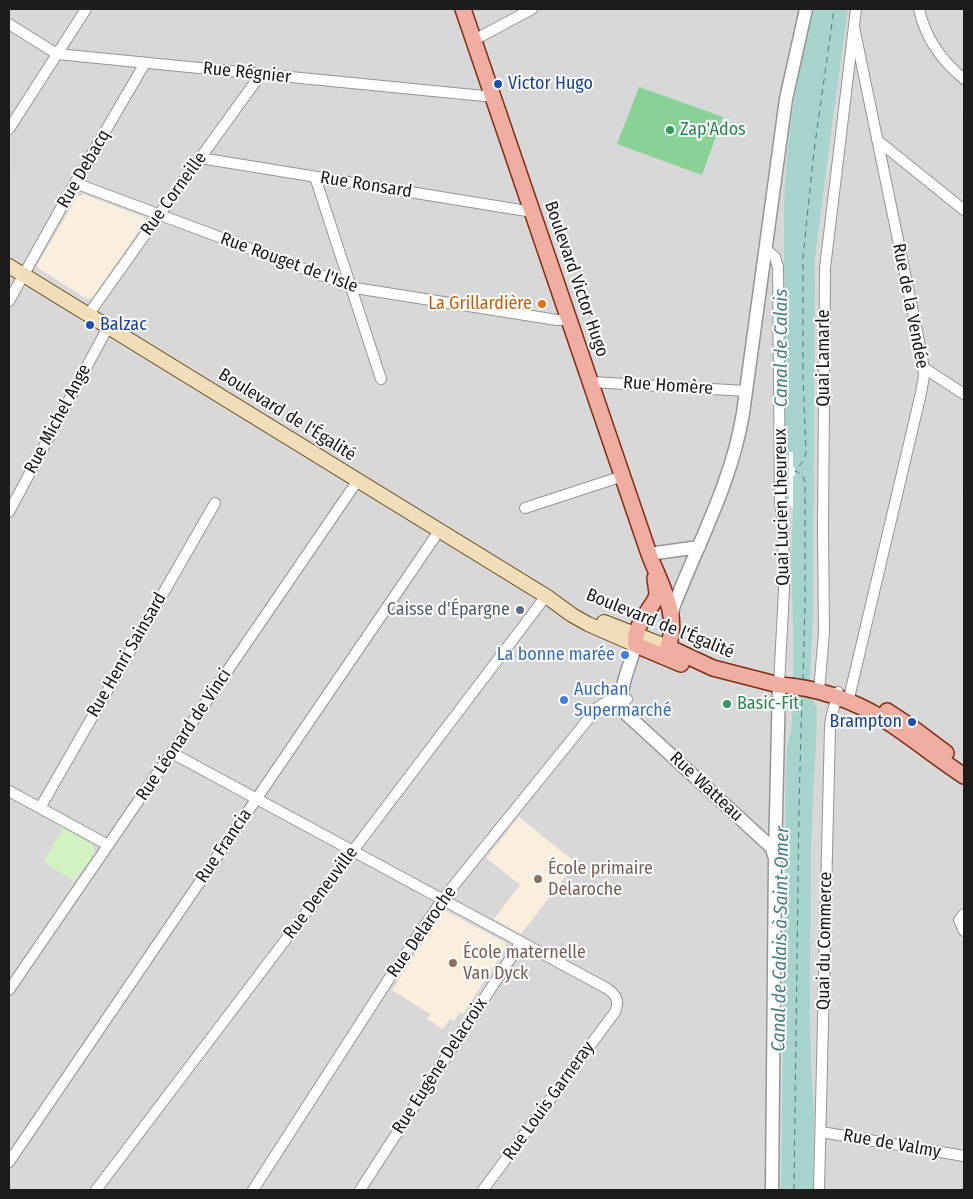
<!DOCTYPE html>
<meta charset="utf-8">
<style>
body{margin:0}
#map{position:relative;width:973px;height:1199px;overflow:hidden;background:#ebe4e2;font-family:"Fira Sans Condensed",sans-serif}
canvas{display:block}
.frame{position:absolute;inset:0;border:10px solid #1b1b1b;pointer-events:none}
</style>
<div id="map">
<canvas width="973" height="1199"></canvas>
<div class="frame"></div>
</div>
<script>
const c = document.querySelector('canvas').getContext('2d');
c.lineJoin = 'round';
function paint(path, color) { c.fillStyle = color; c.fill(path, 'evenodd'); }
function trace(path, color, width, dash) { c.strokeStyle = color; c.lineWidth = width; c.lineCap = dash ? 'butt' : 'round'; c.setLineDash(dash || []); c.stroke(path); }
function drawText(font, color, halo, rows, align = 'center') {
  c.font = font + ' "Fira Sans Condensed",sans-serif'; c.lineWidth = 4; c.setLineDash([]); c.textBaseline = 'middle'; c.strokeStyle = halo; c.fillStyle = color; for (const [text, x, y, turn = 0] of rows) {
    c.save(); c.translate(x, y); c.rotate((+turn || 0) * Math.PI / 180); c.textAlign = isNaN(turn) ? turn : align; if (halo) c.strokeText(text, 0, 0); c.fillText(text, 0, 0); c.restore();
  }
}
paint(new Path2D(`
 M 9,9 L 964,9 L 964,1190 L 9,1190 Z`), '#d9d8d8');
paint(new Path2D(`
 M 83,194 L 144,217 L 146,221 L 92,298 L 87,299 L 38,268 L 37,265 L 77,197 Z
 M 519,817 L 576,863 L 521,934 L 494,919 L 520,885 L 486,858 Z
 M 444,910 L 505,942 L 506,947 L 463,1014 L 460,1012 L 454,1021 L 450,1018 L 443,1029 L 427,1019 L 430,1014 L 392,990 Z`), '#faeedc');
paint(new Path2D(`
 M 63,828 L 93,845 L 95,852 L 74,882 L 44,861 Z`), '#d2f2c2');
paint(new Path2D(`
 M 639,87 L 723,117 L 702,175 L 617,144 Z`), '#88d296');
paint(new Path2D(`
 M 912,14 L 918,37 L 883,48 L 880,34 L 890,20 Z
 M 921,37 L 931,54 L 953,80 L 964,89 L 964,112 L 952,128 L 928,107 L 909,45 Z
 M 13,137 L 73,174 L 59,197 L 9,166 L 9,144 Z
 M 752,425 L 752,446 L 773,448 L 775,481 L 731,479 L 744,426 Z
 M 964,486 L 964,728 L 961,751 L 896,702 L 928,614 L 913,596 L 920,583 L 914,572 L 914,559 Z
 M 718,533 L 742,543 L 729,576 L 704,566 Z
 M 690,539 L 697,542 L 682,575 L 677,571 L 677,562 L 665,563 L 659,543 Z
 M 732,621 L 761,626 L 760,634 L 750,632 L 749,635 L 730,631 Z
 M 496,681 L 536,714 L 540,709 L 571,734 L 540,770 L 483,724 L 489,717 L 476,707 Z
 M 776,711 L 774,820 L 768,826 L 770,717 Z
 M 835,721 L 843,721 L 840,809 L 831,808 Z
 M 749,729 L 765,745 L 766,749 L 764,752 L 766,754 L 766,759 L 758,768 L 733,745 Z
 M 303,974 L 309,979 L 261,1043 L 255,1038 Z
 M 238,1061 L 245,1065 L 213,1105 L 207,1101 Z`), '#d7d7d7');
paint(new Path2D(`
 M 662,601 L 664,601 L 665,632 L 660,636 L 657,636 L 651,633 L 649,631 L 649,623 Z`), '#d6dbe1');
paint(new Path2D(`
 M 813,9 L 848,9 L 833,117 L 815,257 L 813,591 L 813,612 L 809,699 L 813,700 L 817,708 L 816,746 L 813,794 L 811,848 L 810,1012 L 811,1063 L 814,1112 L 813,1190 L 781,1190 L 786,774 L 787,748 L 791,731 L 793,706 L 793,626 L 791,559 L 793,508 L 785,503 L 784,207 C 785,179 787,150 791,122 C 796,84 805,46 813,9 Z`), '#a7d4cc');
paint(new Path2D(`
 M 789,452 L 793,452 L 793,467 L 795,468 L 795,476 L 793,476 L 793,508 L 789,505 Z`), '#fff');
trace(new Path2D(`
 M 803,680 L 805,605 L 805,484 C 804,477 802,473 795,471 L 804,460 L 806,452 L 803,378 L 803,257 L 814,151 L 834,9
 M 794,1190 L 799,807 L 802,694`), '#477d83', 1, [6, 5]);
const minor = new Path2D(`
 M 919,9 C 925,37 942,61 964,79
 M 9,24 L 57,54 L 494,97
 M 474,40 L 532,9
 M 9,129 L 86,9
 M 877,140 L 964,210
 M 200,158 L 533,212
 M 315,177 L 381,379
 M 75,183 L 355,288 L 557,320 L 570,320
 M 765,249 L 775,257 L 778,267 L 780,503 L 783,524 L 784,590 L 779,685
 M 9,301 L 75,183 L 145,63
 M 88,315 L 159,215 L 261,74
 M 924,368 L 964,394
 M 591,382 L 746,391
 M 525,508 L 623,476
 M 9,512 L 108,327
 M 819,691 L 824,633 L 823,529 L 825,268 L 856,9
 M 848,702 L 921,393 L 924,376 L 923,363 L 921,351 L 854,27
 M 172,753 L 606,988 C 616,994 620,1001 615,1012 L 483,1190
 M 9,791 L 108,845
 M 40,808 L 215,503
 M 964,914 L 959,920 L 964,931
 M 9,990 L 358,480
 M 821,1132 L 964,1156
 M 9,1162 L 439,531
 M 96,1190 L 546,596
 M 253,1190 L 394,971 L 442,900 L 598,707 L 606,702 L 627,699
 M 360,1190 L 521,942
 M 819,1190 L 830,727 L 831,718 L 838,692`);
const tertiary = new Path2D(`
 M 649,554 L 699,547
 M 672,618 L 673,608 C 698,543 732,482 743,413 L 786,99 L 806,9
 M 636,645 C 631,661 616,696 623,711 L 770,846 L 772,849 L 775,858
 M 772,1190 L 775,858 L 779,685`);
const secondary = new Path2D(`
 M 9,266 L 546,596 L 572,615 L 588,624 L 636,645
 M 604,622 L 668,647`);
const primary = new Path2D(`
 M 463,9 L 649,554 C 660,584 680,614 668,647 L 713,668 L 779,685 C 815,687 853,700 883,719 C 911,737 937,758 964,776
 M 655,578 L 657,593 L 656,598 C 648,613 633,627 636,645 L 681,664
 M 887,711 L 910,726 L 946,753`);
trace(minor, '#959595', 12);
trace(tertiary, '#959595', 15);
trace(secondary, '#634a11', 16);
trace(primary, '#812d11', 18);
trace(minor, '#fff', 10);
trace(tertiary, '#fff', 12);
trace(secondary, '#f1ddba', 14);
trace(primary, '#f0aea2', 15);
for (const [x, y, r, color] of [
 [498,84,5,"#1a4fb4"],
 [670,130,5,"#2e9e5b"],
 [542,304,5,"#e8710a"],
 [90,325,5,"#1a4fb4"],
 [520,610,5,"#5c6f8a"],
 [625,655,5,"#3f7fe0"],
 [564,700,5,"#3f7fe0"],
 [727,704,5,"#2e9e5b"],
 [912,722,5,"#1a4fb4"],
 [538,879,5,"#8d6e63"],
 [453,963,5,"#8d6e63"]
]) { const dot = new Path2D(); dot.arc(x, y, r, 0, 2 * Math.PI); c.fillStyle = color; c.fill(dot); trace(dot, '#fff', 2); }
drawText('18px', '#1b1b1b', '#fff', [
 ["Rue Régnier",247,73,6],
 ["Rue Debacq",84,169,-60],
 ["Rue Ronsard",366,185,9],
 ["Rue Corneille",174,194,-54],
 ["Rue Rouget de l'Isle",289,263,20],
 ["Boulevard Victor Hugo",576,279,71],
 ["Rue de la Vendée",910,306,79],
 ["Quai Lamarle",824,358,-90],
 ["Rue Homère",668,386,4],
 ["Boulevard de l'Égalité",287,415,32],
 ["Rue Michel Ange",58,419,-62],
 ["Quai Lucien Lheureux",782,507,-91],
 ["Boulevard de l'Égalité",660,624,22],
 ["Rue Henri Sainsard",127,655,-60],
 ["Rue Léonard de Vinci",184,735,-56],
 ["Rue Watteau",706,787,43],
 ["Rue Francia",224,846,-56],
 ["Rue Deneuville",321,893,-53],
 ["Rue Delaroche",422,932,-55],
 ["Quai du Commerce",825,941,-89],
 ["Rue Eugène Delacroix",440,1066,-57],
 ["Rue Louis Garneray",549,1101,-54],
 ["Rue de Valmy",892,1144,10]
]);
drawText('18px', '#164399', '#fff', [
 ["Victor Hugo",508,84],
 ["Balzac",100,325],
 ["Brampton",902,722,"right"]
], 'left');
drawText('18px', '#27864d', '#fff', [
 ["Zap'Ados",680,130],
 ["Basic-Fit",737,704]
], 'left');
drawText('18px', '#c56008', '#fff', [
 ["La Grillardière",532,304]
], 'right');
drawText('18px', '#4e5e75', '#fff', [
 ["Caisse d'Épargne",510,610]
], 'right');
drawText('18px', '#366cbe', '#fff', [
 ["La bonne marée",615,655],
 ["Auchan",574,690,"left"],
 ["Supermarché",574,711,"left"]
], 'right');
drawText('18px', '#785e54', '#fff', [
 ["École primaire",548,869],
 ["Delaroche",548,890],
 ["École maternelle",463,953],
 ["Van Dyck",463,974]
], 'left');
drawText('italic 19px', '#477d83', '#fff', [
 ["Canal de Calais",782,348,-90],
 ["Canal de Calais à Saint-Omer",781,939,-89]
]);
</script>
